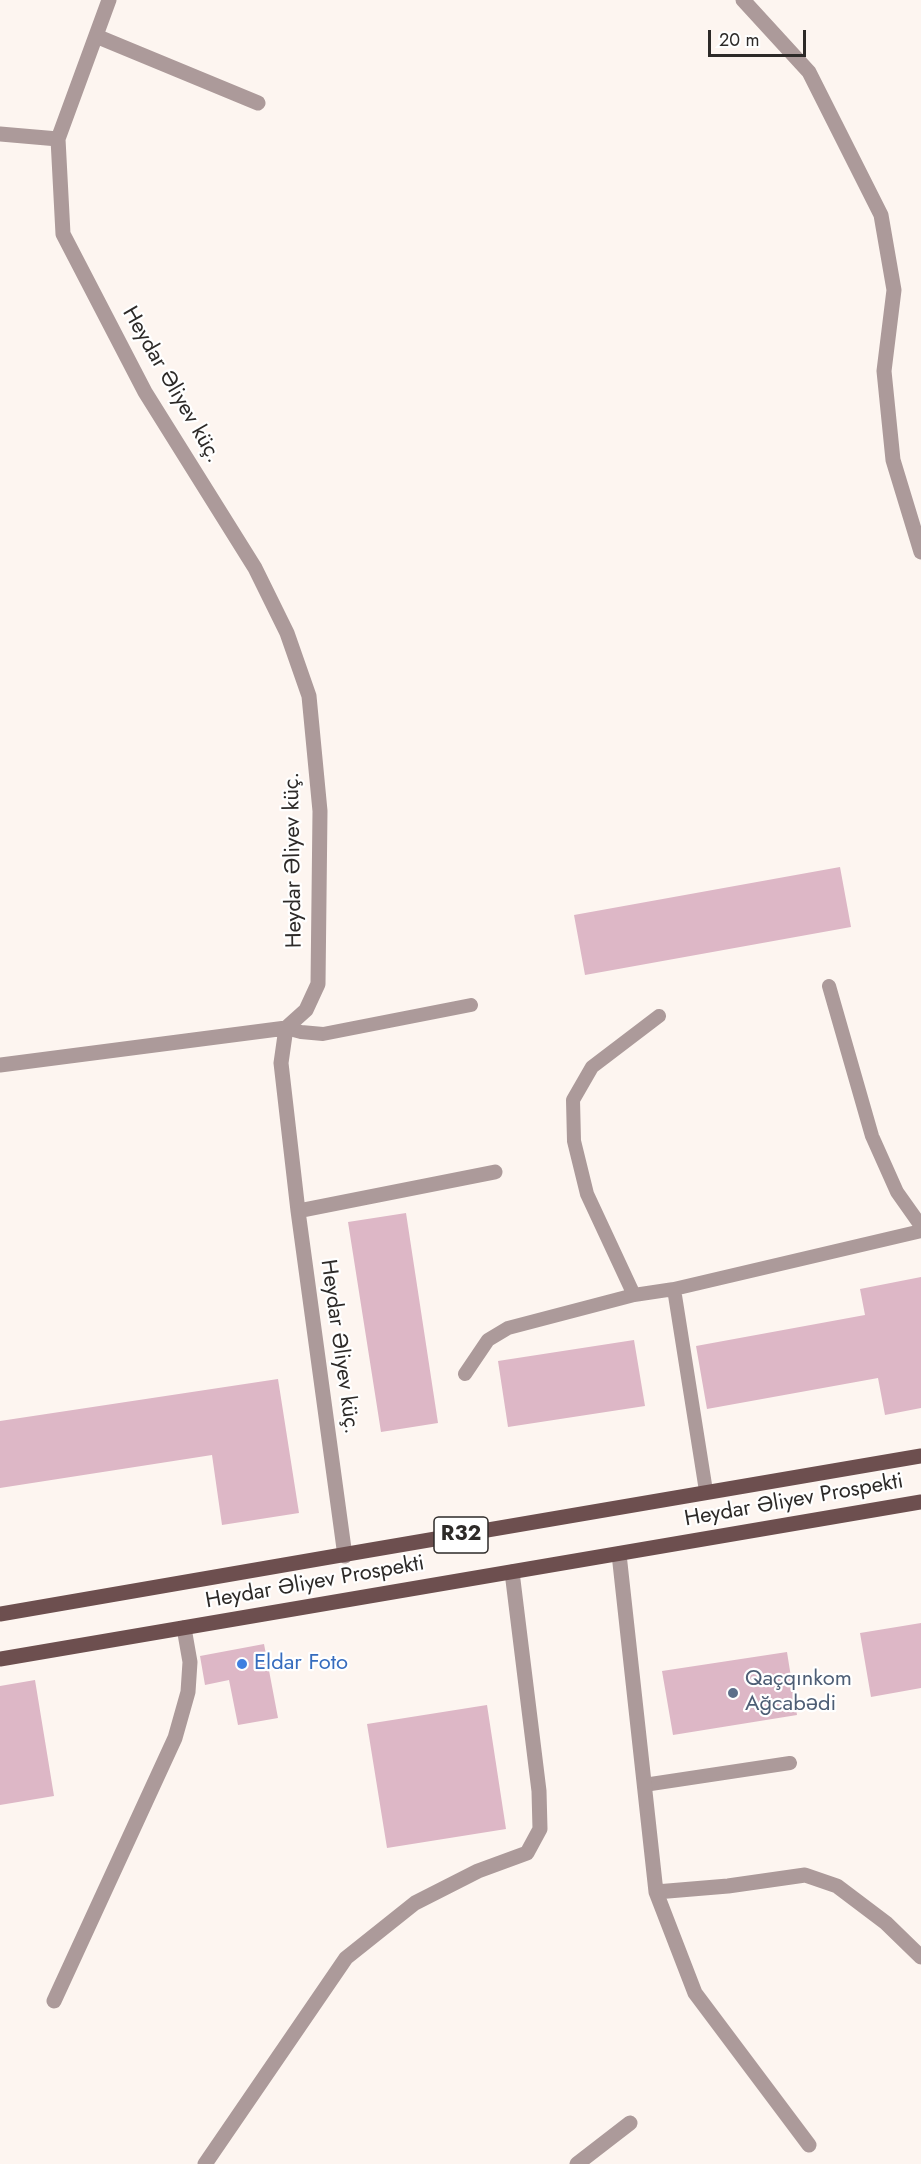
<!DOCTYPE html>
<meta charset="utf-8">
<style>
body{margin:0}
#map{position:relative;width:921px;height:2164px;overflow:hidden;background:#fdf5f0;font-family:Jost,sans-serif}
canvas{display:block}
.scale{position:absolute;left:708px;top:30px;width:98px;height:27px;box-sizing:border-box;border:3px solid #2d2a28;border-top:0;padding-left:8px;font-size:18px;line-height:21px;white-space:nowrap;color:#2d2a28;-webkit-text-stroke:4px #fff;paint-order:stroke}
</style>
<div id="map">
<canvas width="921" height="2164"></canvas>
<div class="scale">20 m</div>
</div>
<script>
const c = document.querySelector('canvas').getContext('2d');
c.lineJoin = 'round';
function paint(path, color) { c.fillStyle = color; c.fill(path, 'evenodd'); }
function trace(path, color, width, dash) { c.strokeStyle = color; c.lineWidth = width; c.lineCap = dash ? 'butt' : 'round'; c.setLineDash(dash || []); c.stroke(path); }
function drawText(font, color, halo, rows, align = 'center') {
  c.font = font + ' Jost,sans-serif'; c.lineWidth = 4.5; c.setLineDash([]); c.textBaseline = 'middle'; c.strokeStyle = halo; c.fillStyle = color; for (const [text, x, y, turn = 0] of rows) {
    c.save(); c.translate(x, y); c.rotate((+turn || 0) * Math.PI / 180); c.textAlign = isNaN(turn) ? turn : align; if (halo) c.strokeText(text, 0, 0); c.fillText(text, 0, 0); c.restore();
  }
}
paint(new Path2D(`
 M 840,867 L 851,927 L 585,975 L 574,915 Z
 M 406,1213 L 438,1423 L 381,1432 L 348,1222 Z
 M 921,1277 L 921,1408 L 885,1415 L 878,1378 L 707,1409 L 696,1346 L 865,1315 L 860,1289 Z
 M 634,1340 L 645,1406 L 508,1427 L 498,1361 Z
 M 278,1379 L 299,1513 L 222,1525 L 212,1455 L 0,1488 L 0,1421 Z
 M 921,1623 L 921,1688 L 871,1697 L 860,1633 Z
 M 264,1644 L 278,1718 L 238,1725 L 229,1680 L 205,1685 L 200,1656 Z
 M 787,1652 L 797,1715 L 673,1735 L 662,1671 Z
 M 35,1680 L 54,1796 L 0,1805 L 0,1686 Z
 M 487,1705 L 506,1829 L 387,1848 L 367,1724 Z`), '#ddb7c6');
trace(new Path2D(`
 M 829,986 L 872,1136 L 897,1192 L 921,1226
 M 659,1016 L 592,1067 L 573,1100 L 574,1141 L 587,1194 L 634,1295 L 674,1289 L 921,1231
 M 286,1028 L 301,1032 L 323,1034 L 471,1005
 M 674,1289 L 706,1491
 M 465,1374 L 488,1340 L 508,1328 L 634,1295
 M 644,1785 L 790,1763`), '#ac9a9a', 14);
trace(new Path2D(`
 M 109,0 L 58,139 L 63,234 L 145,392 L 255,568 L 287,633 L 309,696 L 320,811 L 318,984 L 306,1010 L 286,1028 L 281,1063 L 298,1211 L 345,1556
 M 743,0 L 809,72 L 881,215 L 894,290 L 884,371 L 893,460 L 921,552
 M 96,36 L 258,103
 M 0,134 L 58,139
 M 0,1065 L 286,1028
 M 298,1211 L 495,1172
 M 619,1554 L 656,1892 L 695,1993 L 809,2145
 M 656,1892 L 728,1886 L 805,1875 L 837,1886 L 886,1923 L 921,1957
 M 54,2001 L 175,1738 L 188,1692 L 190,1662 L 184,1628
 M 205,2164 L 346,1958 L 415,1903 L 478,1871 L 527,1853 L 540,1829 L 539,1791 L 512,1572
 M 577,2164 L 630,2123`), '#ac9a9a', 15);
trace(new Path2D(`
 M 0,1614 C 307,1562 614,1506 921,1456
 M 0,1659 L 921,1502`), '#6d4f4f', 15);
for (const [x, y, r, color] of [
 [242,1664,6,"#3f7fe0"],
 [733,1693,6,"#5c6f8a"]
]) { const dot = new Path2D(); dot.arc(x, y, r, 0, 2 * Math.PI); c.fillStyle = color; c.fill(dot); trace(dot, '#fff', 2); }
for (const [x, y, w] of [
 [461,1535,54]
]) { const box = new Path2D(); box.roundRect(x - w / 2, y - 18, w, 36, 4.5); c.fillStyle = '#fff'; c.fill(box); trace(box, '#2d2a28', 1.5); }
drawText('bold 21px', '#2d2a28', null, [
 ["R32",461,1535]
]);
drawText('22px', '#2d2a28', '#fff', [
 ["Heydar Əliyev küç.",171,385,60],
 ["Heydar Əliyev küç.",294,860,-91],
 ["Heydar Əliyev küç.",339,1347,82],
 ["Heydar Əliyev Prospekti",794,1501,-10],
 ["Heydar Əliyev Prospekti",315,1583,-10]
]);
drawText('22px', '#366cbe', '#fff', [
 ["Eldar Foto",254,1664]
], 'left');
drawText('22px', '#4e5e75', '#fff', [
 ["Qaçqınkom",745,1680],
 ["Ağcabədi",745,1705]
], 'left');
</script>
